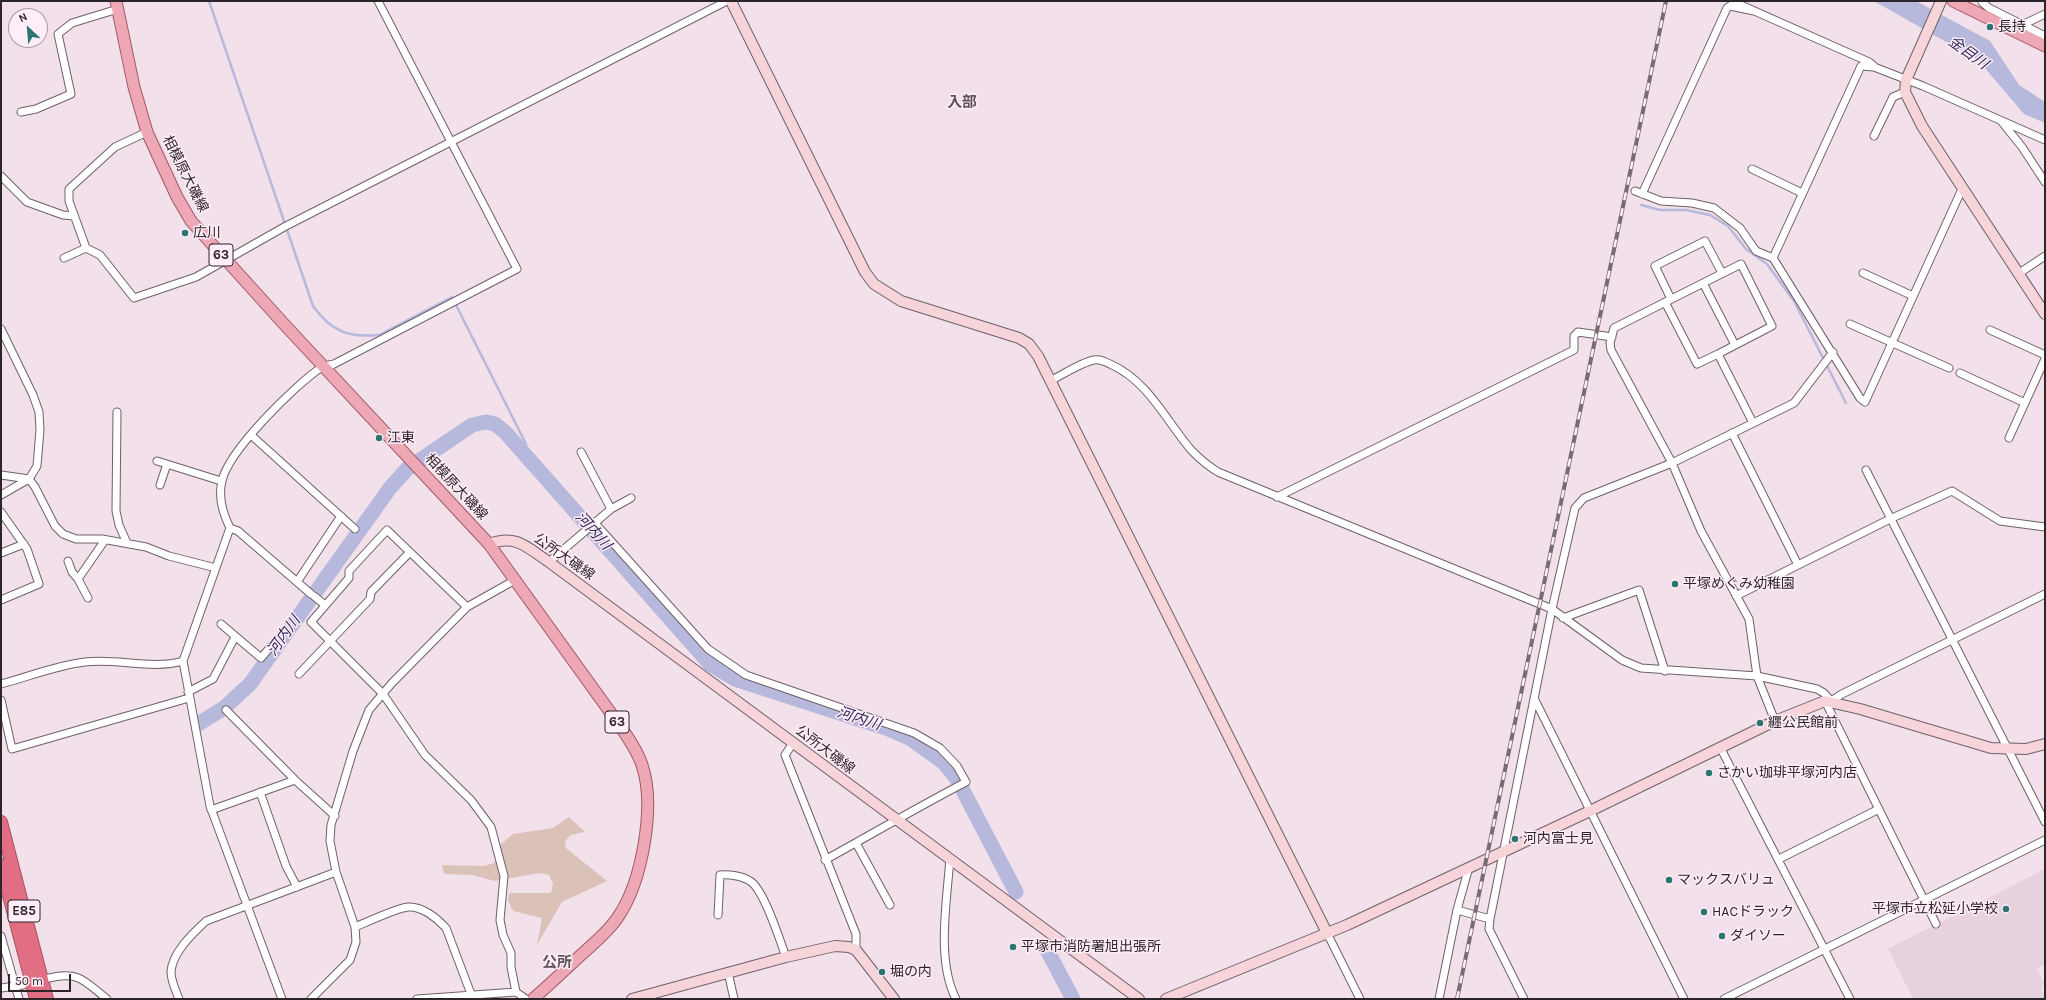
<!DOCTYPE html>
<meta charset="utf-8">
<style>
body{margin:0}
#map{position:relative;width:2046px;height:1000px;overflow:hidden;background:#f2e0ea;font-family:Karla,sans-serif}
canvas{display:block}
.frame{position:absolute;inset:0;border:2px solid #2c262a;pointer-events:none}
.north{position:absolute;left:8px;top:8px;width:40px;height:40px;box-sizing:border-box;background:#ffedf8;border:1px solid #ab9da6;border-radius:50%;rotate:334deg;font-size:11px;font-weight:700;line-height:16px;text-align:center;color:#2c262a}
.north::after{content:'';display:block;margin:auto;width:14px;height:18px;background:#2a7472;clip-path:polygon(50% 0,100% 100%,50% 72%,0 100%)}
.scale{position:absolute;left:8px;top:974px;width:63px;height:18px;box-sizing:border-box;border:2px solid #2c262a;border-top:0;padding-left:5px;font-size:12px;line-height:14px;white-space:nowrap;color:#2c262a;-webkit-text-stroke:3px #ffedf8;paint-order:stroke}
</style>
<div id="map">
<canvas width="2046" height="1000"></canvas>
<div class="frame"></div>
<div class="north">N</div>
<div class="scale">50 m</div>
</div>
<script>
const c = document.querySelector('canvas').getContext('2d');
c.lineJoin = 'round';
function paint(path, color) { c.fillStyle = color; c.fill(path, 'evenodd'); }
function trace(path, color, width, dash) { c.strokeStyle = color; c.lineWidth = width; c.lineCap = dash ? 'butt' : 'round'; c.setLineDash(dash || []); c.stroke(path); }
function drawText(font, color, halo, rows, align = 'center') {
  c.font = font + ' Karla,"Noto Sans JP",sans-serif'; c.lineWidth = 3; c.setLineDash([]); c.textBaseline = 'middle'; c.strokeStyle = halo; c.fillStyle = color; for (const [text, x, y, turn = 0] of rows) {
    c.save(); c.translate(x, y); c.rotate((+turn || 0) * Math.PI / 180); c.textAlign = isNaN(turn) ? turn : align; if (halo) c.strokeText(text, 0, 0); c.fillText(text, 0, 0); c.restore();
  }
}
paint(new Path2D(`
 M 2045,869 L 2045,964 L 2037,968 L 2045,985 L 2041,988 L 2045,999 L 1913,999 L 1888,949 Z`), '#e8d1df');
paint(new Path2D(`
 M 569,817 L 585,832 L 571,835 L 565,841 L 566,848 L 607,881 L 562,902 L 537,945 L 542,918 L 513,911 L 508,900 L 509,893 L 551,893 L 553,884 L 549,875 L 539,873 L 495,881 L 472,875 L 444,874 L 442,865 L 484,866 L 494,863 L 500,845 L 513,834 L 553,828 Z`), '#dbc2b9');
paint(new Path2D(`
 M 1874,1 L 1916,1 L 1990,41 L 2019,85 L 2045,102 L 2045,123 L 2024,114 L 1978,60 Z`), '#b7b9dc');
trace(new Path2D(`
 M 209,1 L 313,306 C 331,331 348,338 379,335 L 452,297 L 526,444 L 523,452
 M 1641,205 L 1660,210 L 1686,210 L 1710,215 L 1728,226 L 1746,249 L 1767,264 L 1794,301 L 1846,403`), '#b7b9dc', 2.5);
trace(new Path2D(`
 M 198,724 L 224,708 L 250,684 L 390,488 L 407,469 L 472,425 L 486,422 L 495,424 L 505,432 L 710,664 L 735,679 L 886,728 L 911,739 L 944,763 L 957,779 L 1016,892
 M 1047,950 L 1073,999`), '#b7b9dc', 15);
const street = new Path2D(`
 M 1732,1 L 1869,62 L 1875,67
 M 1982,2 L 1989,8 L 2045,36
 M 2022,25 L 2045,14
 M 21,112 L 36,109 L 71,94 L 58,34 L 72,23 L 118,9
 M 2002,122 L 2022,147 L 2045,182
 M 147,132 L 115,147 L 69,189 L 69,201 L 86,248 L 100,255 L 134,298 L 196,277 L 286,226 L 727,1
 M 1874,136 L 1893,97 L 1905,92
 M 1752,169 L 1802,193
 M 1,176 L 27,202 L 63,215 L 74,216
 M 1635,191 L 1661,201 L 1692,203 L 1714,208 L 1740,228 L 1756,251 L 1773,258 L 1860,398 L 1865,402 L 1962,189
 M 1642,194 L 1727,8 L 1730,6 L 1754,11
 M 64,258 L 86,248
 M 1773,258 L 1861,66 L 1874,67 L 1923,86 L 2045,140
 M 1863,273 L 1913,296
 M 2018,274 L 2045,256
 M 1703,283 L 1735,345
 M 1671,299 L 1655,266 L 1705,241 L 1722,273
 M 1665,302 L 1697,364 L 1718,354
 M 1850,324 L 1949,368
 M 1,329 L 33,395 L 39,412 L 40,430 L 37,466 L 29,479 L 1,495
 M 1990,330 L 2045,355
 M 1960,373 L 2025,403
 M 1050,381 C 1062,375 1082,362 1094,360 C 1101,359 1106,362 1112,365 C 1149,382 1166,421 1192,451 C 1200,459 1208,466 1218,472 L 1552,609 L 1622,660 L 1641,668 L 1757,676 L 1817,689 L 1824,693 L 1831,701 L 1842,694 L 2045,594
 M 117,412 L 116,511 L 119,525 L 127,543
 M 1753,423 L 1718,354 L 1772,326 L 1741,264 L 1614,328 L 1610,343 L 1611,350 L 1672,463 L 1701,531 L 1749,619 L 1757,676 L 1775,721
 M 1732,433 L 1798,565
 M 251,435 L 355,529
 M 2009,438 L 2045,359
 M 581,452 L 611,509
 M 157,461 L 221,481
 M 1866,470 L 2045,822
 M 1,475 L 29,479 L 35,487 L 55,526 L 63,534 L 76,539 L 102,539 L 146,547 L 169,556 L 216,568
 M 160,485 L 167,464
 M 1277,497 L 1574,350 L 1574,336 L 1578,332 L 1612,337
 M 1,512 L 27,549 L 39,584 L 1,600
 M 594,522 L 708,649 L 746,675 L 914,733 L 940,748 L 957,766 L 966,782 C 918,807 872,834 825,860
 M 230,528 L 183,661 L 210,806 L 282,999
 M 1,553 L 24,544
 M 68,561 L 72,572 L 78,579
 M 549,562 L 611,509 L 631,498
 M 297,582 L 341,516
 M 311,594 L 238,531 L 230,528 C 223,514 218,497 222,481 C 228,451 296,384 322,367 C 326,365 330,365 334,364 L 517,269 L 378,1
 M 314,596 L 325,605
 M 1736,596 L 1890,519 L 1952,491 L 2000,521 L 2045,527
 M 88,598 L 78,579 L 105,540
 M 467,607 L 387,530 L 349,571 L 349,578 L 311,622 L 383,694 L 425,755 L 471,800 L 491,827 L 504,876 L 500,920 L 503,935 L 511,953 L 511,967 L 516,992
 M 1563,618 L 1639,590 L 1665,671
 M 221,624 L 261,658 L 272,645
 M 299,674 L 370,599 L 371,592 L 410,552
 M 1,684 C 28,677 57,665 85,662 C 116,658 153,670 183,661
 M 188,692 L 213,679 L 235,637
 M 1,700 L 12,749 L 189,698
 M 1535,700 L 1684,999
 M 1825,701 L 1936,924
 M 226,710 L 295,780 L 335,816
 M 793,743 L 785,755 L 856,934 L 856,950
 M 1721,749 L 1850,999
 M 260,792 L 286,866 L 297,887
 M 211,810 L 295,780
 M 856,843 L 890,905
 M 950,858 C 947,901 936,960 956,999
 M 1779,859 L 1879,809
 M 1457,910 L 1490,919 L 1489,929 L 1524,999
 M 718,915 L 720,875 C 729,874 742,876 750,881 C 764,889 780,941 786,957
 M 1490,919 L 1552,609 L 1575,508 L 1584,498 L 1672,463 L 1794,403 L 1833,352
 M 355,927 C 367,922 397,908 408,907 C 422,906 437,918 446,928 L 471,994
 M 1327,933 L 1360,999
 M 1,936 L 19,999
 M 728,972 L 734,999
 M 49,978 C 80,971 84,981 107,999
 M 1,988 L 23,985
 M 179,999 C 176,991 171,981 171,972 C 172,953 192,934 206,921 L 336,872
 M 311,999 L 350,960 L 356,942 L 355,927 L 336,872 L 330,841 L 331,825 L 353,751 L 369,710 L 392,683 L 467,607 L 515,580
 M 417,999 L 516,992 L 526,999
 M 1439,999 L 1457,910 L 1469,867
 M 1724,999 L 2045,840`);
const secondary = new Path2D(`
 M 731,1 L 865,272 L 874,284 L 901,301 L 1019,338 L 1029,344 L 1038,356 L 1327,933
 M 1941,1 L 1906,80 L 1905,92 L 1922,126 L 2045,314
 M 489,544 C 517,534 526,547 549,562 L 1139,999
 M 632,999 L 786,957 L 835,946 L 849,947 L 856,950 L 894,999
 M 1166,999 L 1347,925 L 1590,811 L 1775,721 L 1825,701 L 1860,709 L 1991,748 L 2026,749 L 2045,744`);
const primary = new Path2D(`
 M 116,1 L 134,87 L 147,132 L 177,197 L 191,221 L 283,323 L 489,544 L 618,723 C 627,736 637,750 642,765 C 656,806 642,882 618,917 C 609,931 595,942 582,954 C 566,969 550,984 533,999
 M 1953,1 L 2045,46`);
const highway = new Path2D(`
 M 1,822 L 47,999
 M 1,865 L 36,999`);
trace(street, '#6f6069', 9);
trace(secondary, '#6f6069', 12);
trace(primary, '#a25564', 13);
trace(highway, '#a25564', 14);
trace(street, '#fff', 7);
trace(secondary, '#f6d4da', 10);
trace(primary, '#eea8b5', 11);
trace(highway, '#e26e83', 12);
const rail = new Path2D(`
 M 1457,999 L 1666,1`);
trace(rail, '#776c72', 4);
trace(rail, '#ffedf8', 2.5, [8]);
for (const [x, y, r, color] of [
 [1990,27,4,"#2a7472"],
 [185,233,4,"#2a7472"],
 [379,438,4,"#2a7472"],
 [1675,584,4,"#2a7472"],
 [1760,723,4,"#2a7472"],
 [1709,773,4,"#2a7472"],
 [1515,839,4,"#2a7472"],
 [1669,880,4,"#2a7472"],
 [2006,909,4,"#2a7472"],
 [1704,912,4,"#2a7472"],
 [1722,936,4,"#2a7472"],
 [1013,947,4,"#2a7472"],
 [882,972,4,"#2a7472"]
]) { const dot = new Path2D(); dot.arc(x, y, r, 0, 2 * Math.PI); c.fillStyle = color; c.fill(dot); trace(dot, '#ffedf8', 1.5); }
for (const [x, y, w] of [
 [221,255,24],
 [617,722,24],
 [24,911,32]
]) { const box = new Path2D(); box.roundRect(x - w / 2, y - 11, w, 22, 3); c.fillStyle = '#ffedf8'; c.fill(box); trace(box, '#2c262a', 1); }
drawText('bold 13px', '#2c262a', null, [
 ["63",221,255],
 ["63",617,722],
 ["E85",24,911]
]);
drawText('14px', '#2c262a', '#ffedf8', [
 ["長持",1998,27],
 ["広川",193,233],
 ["江東",387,438],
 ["平塚めぐみ幼稚園",1683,584],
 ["纒公民館前",1768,723],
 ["さかい珈琲平塚河内店",1717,773],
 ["河内富士見",1523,839],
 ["マックスバリュ",1677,880],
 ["平塚市立松延小学校",1998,909,"right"],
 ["HACドラック",1712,912],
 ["ダイソー",1730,936],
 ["平塚市消防署旭出張所",1021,947],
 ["堀の内",890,972]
], 'left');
drawText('14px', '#2c262a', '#ffedf8', [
 ["相模原大磯線",185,174,63],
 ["相模原大磯線",456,487,47],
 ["公所大磯線",564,557,35],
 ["公所大磯線",825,750,37]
]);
drawText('italic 15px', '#2f2f5c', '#ffedf8', [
 ["金目川",1968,53,36],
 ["河内川",593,531,48],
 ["河内川",284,636,-54],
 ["河内川",859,719,18]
]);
drawText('bold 15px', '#60525b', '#ffedf8', [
 ["入部",962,103],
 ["公所",557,963]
]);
</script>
